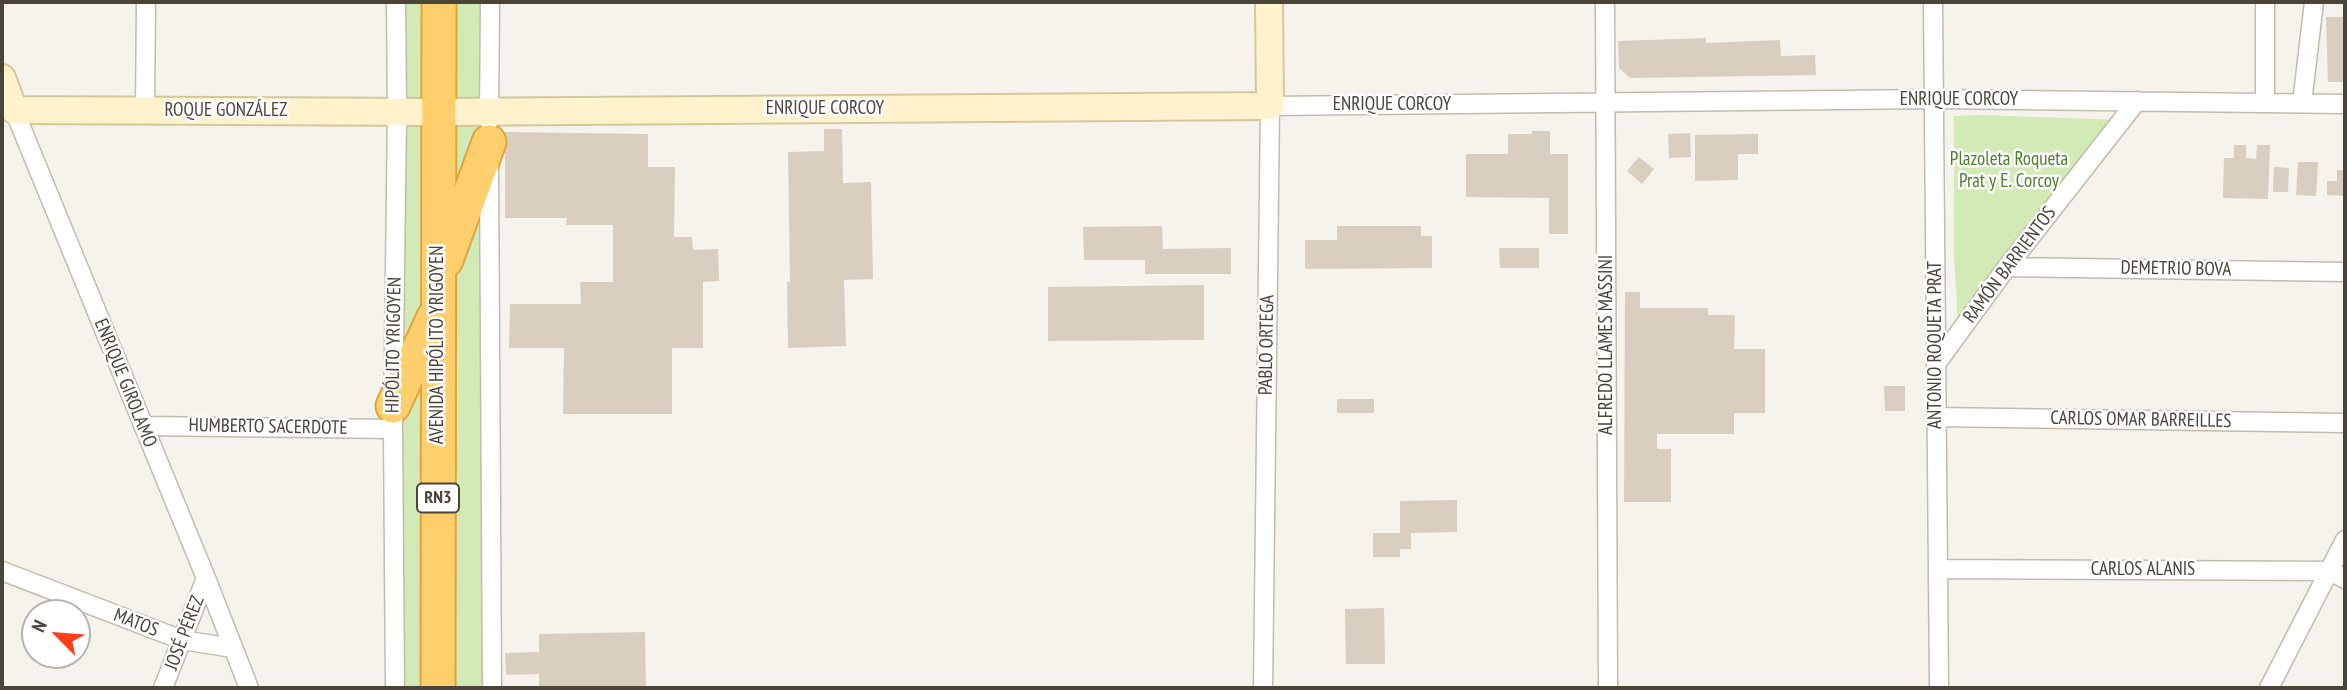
<!DOCTYPE html>
<meta charset="utf-8">
<style>
body{margin:0}
#map{position:relative;width:2347px;height:690px;overflow:hidden;background:#f6f3ec;font-family:"PT Sans Narrow",sans-serif}
canvas{display:block}
.frame{position:absolute;inset:0;border:4px solid #4b4439;pointer-events:none}
.north{position:absolute;left:21px;top:599px;width:70px;height:70px;box-sizing:border-box;background:#fff;border:2px solid #b7b4b0;border-radius:50%;rotate:295deg;font-size:19px;font-weight:700;line-height:28px;text-align:center;color:#4b4439}
.north::after{content:'';display:block;margin:auto;width:24px;height:32px;background:#fc3f1d;clip-path:polygon(50% 0,100% 100%,50% 72%,0 100%)}
</style>
<div id="map">
<canvas width="2347" height="690"></canvas>
<div class="frame"></div>
<div class="north">N</div>
</div>
<script>
const c = document.querySelector('canvas').getContext('2d');
c.lineJoin = 'round';
function paint(path, color) { c.fillStyle = color; c.fill(path, 'evenodd'); }
function trace(path, color, width, dash) { c.strokeStyle = color; c.lineWidth = width; c.lineCap = dash ? 'butt' : 'round'; c.setLineDash(dash || []); c.stroke(path); }
function drawText(font, color, halo, rows, align = 'center') {
  c.font = font + ' "PT Sans Narrow",sans-serif'; c.lineWidth = 5; c.setLineDash([]); c.textBaseline = 'middle'; c.strokeStyle = halo; c.fillStyle = color; for (const [text, x, y, turn = 0] of rows) {
    c.save(); c.translate(x, y); c.rotate((+turn || 0) * Math.PI / 180); c.textAlign = isNaN(turn) ? turn : align; if (halo) c.strokeText(text, 0, 0); c.fillText(text, 0, 0); c.restore();
  }
}
paint(new Path2D(`
 M 396,2 L 490,2 L 492,688 L 395,688 Z
 M 1981,115 L 2121,120 L 1958,324 L 1954,253 L 1954,116 Z`), '#d2eab5');
paint(new Path2D(`
 M 2326,17 L 2345,17 L 2345,82 L 2328,82 Z
 M 1706,38 L 1706,43 L 1780,40 L 1781,56 L 1815,55 L 1816,75 L 1630,78 L 1619,68 L 1618,41 Z
 M 824,129 L 842,129 L 843,183 L 871,182 L 873,279 L 844,280 L 846,346 L 788,348 L 787,282 L 790,282 L 788,152 L 824,151 Z
 M 1532,131 L 1550,131 L 1550,154 L 1568,154 L 1568,234 L 1549,234 L 1549,198 L 1466,197 L 1466,154 L 1508,154 L 1508,134 L 1532,134 Z
 M 505,132 L 648,134 L 648,167 L 675,167 L 674,237 L 692,237 L 693,250 L 718,249 L 719,281 L 703,282 L 703,348 L 672,348 L 672,414 L 563,414 L 564,348 L 509,348 L 510,304 L 581,304 L 580,282 L 613,282 L 613,225 L 566,225 L 567,218 L 505,218 Z
 M 1690,133 L 1691,157 L 1669,158 L 1668,134 Z
 M 1758,134 L 1758,154 L 1738,154 L 1738,180 L 1695,181 L 1695,135 Z
 M 2234,145 L 2246,145 L 2246,158 L 2256,159 L 2257,145 L 2270,145 L 2268,199 L 2223,198 L 2224,158 L 2234,158 Z
 M 1639,157 L 1654,169 L 1642,184 L 1627,171 Z
 M 2298,162 L 2318,162 L 2316,196 L 2296,195 Z
 M 2274,167 L 2289,168 L 2288,192 L 2273,192 Z
 M 2337,170 L 2345,170 L 2345,196 L 2327,195 L 2327,181 L 2337,181 Z
 M 1162,226 L 1163,249 L 1231,248 L 1231,274 L 1145,274 L 1145,260 L 1084,260 L 1083,227 Z
 M 1337,226 L 1421,226 L 1421,236 L 1432,236 L 1432,268 L 1305,269 L 1305,240 L 1337,240 Z
 M 1499,248 L 1539,248 L 1539,268 L 1500,268 Z
 M 1204,285 L 1204,340 L 1048,341 L 1048,287 Z
 M 1625,292 L 1640,292 L 1640,308 L 1708,308 L 1708,315 L 1735,315 L 1734,349 L 1765,349 L 1765,413 L 1734,413 L 1734,434 L 1657,434 L 1657,449 L 1671,449 L 1671,502 L 1624,502 Z
 M 1884,386 L 1905,386 L 1905,411 L 1885,411 Z
 M 1337,399 L 1374,399 L 1374,413 L 1337,413 Z
 M 1457,500 L 1457,532 L 1411,533 L 1411,549 L 1400,549 L 1400,557 L 1373,557 L 1373,533 L 1400,533 L 1400,501 Z
 M 1384,608 L 1385,664 L 1346,664 L 1345,609 Z
 M 645,632 L 646,688 L 539,688 L 539,674 L 506,675 L 505,653 L 539,652 L 539,634 Z`), '#d8cfc1');
const street = new Path2D(`
 M 1605,2 L 1608,688
 M 1933,2 L 1939,688
 M 2265,2 L 2265,102
 M 2302,103 L 2314,2
 M 14,110 L 206,578 L 249,688
 M 145,110 L 146,2
 M 489,121 L 490,2
 M 489,166 L 492,688
 M 2007,267 L 2345,272
 M 1936,364 L 2007,267 L 2137,101
 M 1936,417 L 2345,423
 M 143,426 L 393,429
 M 1938,569 L 2330,571 L 2345,579
 M 2,571 L 182,640 L 233,648
 M 163,688 L 206,578
 M 395,688 L 393,429 L 397,112 L 396,2
 M 1263,688 L 1270,106 L 1934,99 L 2345,104
 M 2269,688 L 2345,540`);
const secondary = new Path2D(`
 M 2,78 L 14,110 L 439,112 L 1270,106 L 1269,2`);
const highway = new Path2D(`
 M 446,260 L 489,142
 M 393,406 L 434,317
 M 438,688 L 439,2`);
trace(street, '#c2bbae', 21);
trace(secondary, '#d6c79b', 30);
trace(highway, '#e0a43c', 37);
trace(street, '#fff', 18);
trace(secondary, '#fff3cd', 26);
trace(highway, '#ffcf6e', 33);
for (const [x, y, w] of [
 [438,498,42]
]) { const box = new Path2D(); box.roundRect(x - w / 2, y - 14.5, w, 29, 5); c.fillStyle = '#fff'; c.fill(box); trace(box, '#4b4439', 2); }
drawText('bold 18px', '#4b4439', null, [
 ["RN3",438,498]
]);
drawText('19px', '#4b4439', '#fff', [
 ["ENRIQUE CORCOY",1959,100],
 ["ENRIQUE CORCOY",1392,105],
 ["ENRIQUE CORCOY",825,109],
 ["ROQUE GONZÁLEZ",226,111],
 ["RAMÓN BARRIENTOS",2010,265,-53],
 ["DEMETRIO BOVA",2176,269,1],
 ["HIPÓLITO YRIGOYEN",394,345,-89],
 ["AVENIDA HIPÓLITO YRIGOYEN",438,345,-90],
 ["PABLO ORTEGA",1267,345,-89],
 ["ALFREDO LLAMES MASSINI",1607,345,-90],
 ["ANTONIO ROQUETA PRAT",1936,345,-90],
 ["ENRIQUE GIROLAMO",125,383,68],
 ["CARLOS OMAR BARREILLES",2141,420,1],
 ["HUMBERTO SACERDOTE",268,427,1],
 ["CARLOS ALANIS",2143,570],
 ["MATOS",136,623,21],
 ["JOSÉ PÉREZ",185,633,-69]
]);
drawText('19px', '#4a7f2a', '#fff', [
 ["Plazoleta Roqueta",2009,160],
 ["Prat y E. Corcoy",2009,182]
]);
</script>
